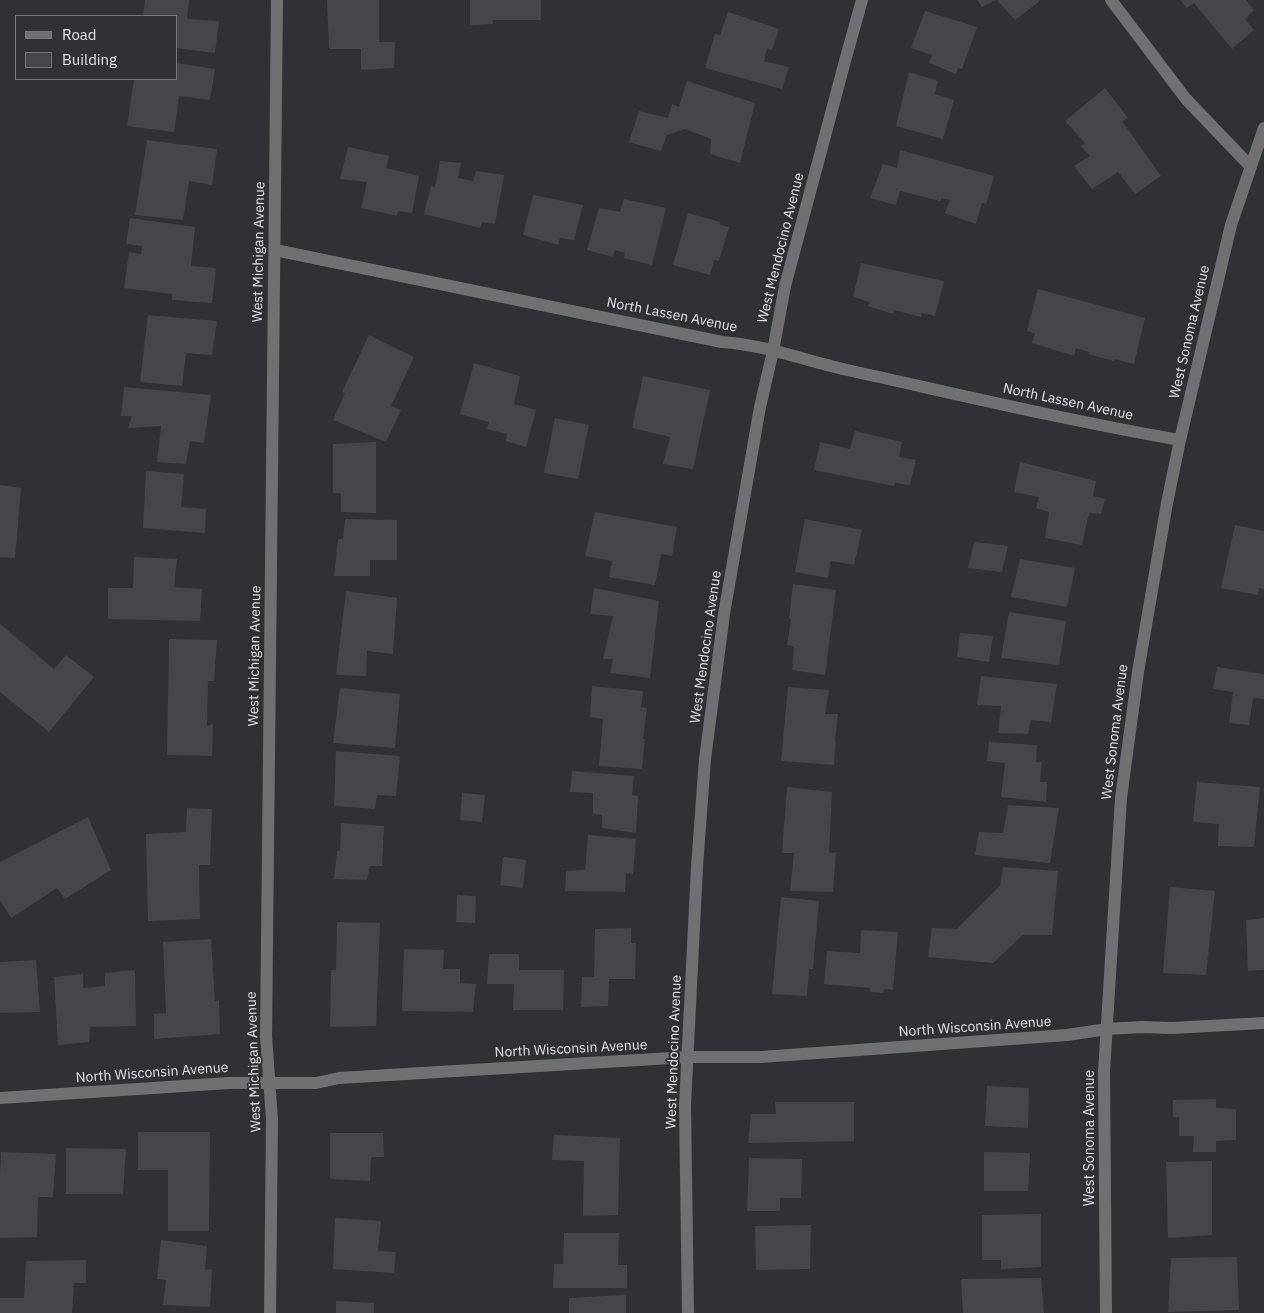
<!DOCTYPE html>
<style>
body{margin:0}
#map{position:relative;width:1264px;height:1313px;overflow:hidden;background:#303134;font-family:"IBM Plex Sans",sans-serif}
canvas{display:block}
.legend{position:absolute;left:15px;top:15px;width:162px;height:65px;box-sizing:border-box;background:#303134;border:1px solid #78787b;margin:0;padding:6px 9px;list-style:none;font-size:15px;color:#e3e3e6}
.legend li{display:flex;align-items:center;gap:10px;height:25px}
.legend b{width:25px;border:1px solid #78787b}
</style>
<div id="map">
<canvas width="1264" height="1313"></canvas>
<ul class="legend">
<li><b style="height:6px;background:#707072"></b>Road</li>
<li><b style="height:14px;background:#45464a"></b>Building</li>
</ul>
</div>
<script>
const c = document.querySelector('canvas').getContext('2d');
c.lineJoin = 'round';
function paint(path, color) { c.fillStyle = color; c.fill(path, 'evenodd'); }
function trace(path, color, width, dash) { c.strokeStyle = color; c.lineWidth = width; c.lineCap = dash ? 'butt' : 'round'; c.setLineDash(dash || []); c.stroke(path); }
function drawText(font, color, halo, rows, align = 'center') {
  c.font = font + ' "IBM Plex Sans",sans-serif'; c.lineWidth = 4; c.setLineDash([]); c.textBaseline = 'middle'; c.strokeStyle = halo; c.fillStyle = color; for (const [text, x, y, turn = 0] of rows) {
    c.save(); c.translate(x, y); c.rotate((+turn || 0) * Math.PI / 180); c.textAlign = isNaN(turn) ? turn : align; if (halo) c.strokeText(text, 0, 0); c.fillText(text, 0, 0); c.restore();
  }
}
paint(new Path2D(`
 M 145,0 L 189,0 L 187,19 L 219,21 L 215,53 L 176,48 L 176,16 L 143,16 Z
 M 327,0 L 379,0 L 379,42 L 395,42 L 394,68 L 361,70 L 361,49 L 329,49 Z
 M 470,0 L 541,0 L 541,20 L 493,20 L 493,24 L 470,25 Z
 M 977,0 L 996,0 L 982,7 Z
 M 997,0 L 1039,0 L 1040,1 L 1015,20 Z
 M 1180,0 L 1246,0 L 1254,10 L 1245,19 L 1254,30 L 1232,49 L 1194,3 L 1187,8 Z
 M 925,11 L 977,27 L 962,69 L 958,68 L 956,74 L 929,63 L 932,55 L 911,48 Z
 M 728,12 L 779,29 L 772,50 L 767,49 L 764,61 L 789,67 L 782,89 L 705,68 L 715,34 L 720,35 Z
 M 176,63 L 215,69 L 210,100 L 179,96 L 174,132 L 127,126 L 134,79 L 176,79 Z
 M 909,72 L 938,81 L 935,94 L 954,100 L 943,139 L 896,126 Z
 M 687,81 L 755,103 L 740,163 L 710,154 L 711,139 L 685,129 L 667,135 L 661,151 L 629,142 L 639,111 L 668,118 L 672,104 L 679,107 Z
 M 1105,88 L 1128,118 L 1122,121 L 1161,176 L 1135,194 L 1118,172 L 1092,189 L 1074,166 L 1090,156 L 1081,146 L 1085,143 L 1065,121 Z
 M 147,140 L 217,149 L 212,185 L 189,181 L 183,220 L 135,215 Z
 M 348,147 L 389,156 L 386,168 L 419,176 L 412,213 L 398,211 L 397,216 L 361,208 L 367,182 L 340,179 Z
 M 900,150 L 994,176 L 986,204 L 982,203 L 976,224 L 945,213 L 950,200 L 942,198 L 940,201 L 900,191 L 896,205 L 870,198 L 883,164 L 897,168 Z
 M 440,161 L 461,163 L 458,178 L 473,181 L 476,171 L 504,175 L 495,224 L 482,222 L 480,228 L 424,214 L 431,186 L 435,187 Z
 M 533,195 L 583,205 L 574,240 L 560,238 L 558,245 L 523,235 Z
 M 624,199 L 666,208 L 652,265 L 624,258 L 625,253 L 615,250 L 613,257 L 587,250 L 599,208 L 620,212 Z
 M 688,213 L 720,222 L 720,225 L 729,227 L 719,261 L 714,260 L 710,275 L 673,265 Z
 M 130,218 L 195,227 L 191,266 L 216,268 L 212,303 L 172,300 L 172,294 L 124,288 L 129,252 L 141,254 L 142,246 L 126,244 Z
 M 861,263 L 944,281 L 935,316 L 922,313 L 921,317 L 894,310 L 893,314 L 868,306 L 870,302 L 853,297 Z
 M 1038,289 L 1145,318 L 1134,364 L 1115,359 L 1114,361 L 1088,354 L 1089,352 L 1076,348 L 1074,356 L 1032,343 L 1035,333 L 1027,331 Z
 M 148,315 L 217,321 L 212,355 L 186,353 L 182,386 L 140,382 Z
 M 369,335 L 414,357 L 391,406 L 401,410 L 386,442 L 333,420 L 345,393 L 342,392 Z
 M 474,363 L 520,376 L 514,404 L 536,410 L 526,447 L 506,441 L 507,434 L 487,429 L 489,422 L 460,414 Z
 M 643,376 L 710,390 L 693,469 L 663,464 L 670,437 L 632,428 Z
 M 124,387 L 211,395 L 204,443 L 190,441 L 186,464 L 157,462 L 161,426 L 128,428 L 132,416 L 121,416 Z
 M 555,418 L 589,425 L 578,479 L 544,473 Z
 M 855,431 L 902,442 L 899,457 L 916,460 L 910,485 L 895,483 L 894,486 L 814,470 L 820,442 L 850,449 Z
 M 376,442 L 376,513 L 341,512 L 341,493 L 333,493 L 333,444 Z
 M 1020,462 L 1096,481 L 1093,496 L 1105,499 L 1101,514 L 1089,513 L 1082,545 L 1045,538 L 1049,512 L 1036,508 L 1039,497 L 1014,492 Z
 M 146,471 L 184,474 L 181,507 L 206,509 L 205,533 L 143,528 Z
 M 0,485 L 21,488 L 15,558 L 0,557 Z
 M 595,512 L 677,527 L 672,556 L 661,554 L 655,585 L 609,577 L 612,561 L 585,556 Z
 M 345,519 L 397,520 L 397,560 L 370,560 L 370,576 L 334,576 L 338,539 L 343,539 Z
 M 805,519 L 862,530 L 854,565 L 831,561 L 828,578 L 795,572 Z
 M 1235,525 L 1264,531 L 1264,589 L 1259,588 L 1258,595 L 1221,588 Z
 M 974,542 L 1008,546 L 1002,572 L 968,568 Z
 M 134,557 L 177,559 L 174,587 L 202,589 L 200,621 L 108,619 L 108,588 L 133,588 Z
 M 1020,559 L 1075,568 L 1067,607 L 1011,597 Z
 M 793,584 L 836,590 L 825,675 L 792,670 L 794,647 L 787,645 L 791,619 L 789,619 Z
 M 594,588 L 659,601 L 650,678 L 610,673 L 613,659 L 603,659 L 613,616 L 590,614 Z
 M 346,591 L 397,598 L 393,654 L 367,651 L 366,676 L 336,675 Z
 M 1009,612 L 1066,621 L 1059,665 L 1001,658 Z
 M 0,624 L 54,669 L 66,655 L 94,677 L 49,732 L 0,692 Z
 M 960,633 L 993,636 L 989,662 L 957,657 Z
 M 169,639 L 217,640 L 214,681 L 208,681 L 207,726 L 213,724 L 212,756 L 167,755 Z
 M 1217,667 L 1264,674 L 1264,699 L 1253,698 L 1249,725 L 1229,723 L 1233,692 L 1213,689 Z
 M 981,676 L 1057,684 L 1051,722 L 1031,720 L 1028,734 L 998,733 L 1001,706 L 977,705 Z
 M 592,686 L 643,691 L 641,707 L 647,708 L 643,739 L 645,739 L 642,769 L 599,766 L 603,719 L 590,717 Z
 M 788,687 L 829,690 L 825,714 L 838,714 L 835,741 L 836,741 L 834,765 L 781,761 Z
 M 340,688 L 400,694 L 395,748 L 333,743 Z
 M 989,742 L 1037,745 L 1036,762 L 1042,762 L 1040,782 L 1047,782 L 1046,802 L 1001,797 L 1005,763 L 987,761 Z
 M 336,751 L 400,756 L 396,796 L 377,795 L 375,809 L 334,806 Z
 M 572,771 L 634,776 L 632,795 L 638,796 L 636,833 L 602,828 L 602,815 L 593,814 L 593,793 L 570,792 Z
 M 1197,782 L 1260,787 L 1254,847 L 1218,846 L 1219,824 L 1193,822 Z
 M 787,787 L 832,792 L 829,853 L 836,852 L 833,892 L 790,891 L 794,853 L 782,853 Z
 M 462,793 L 485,795 L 482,822 L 460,820 Z
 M 1008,805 L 1059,808 L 1050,863 L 975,855 L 979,832 L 1003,833 Z
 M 187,808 L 212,809 L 210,865 L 199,865 L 200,919 L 148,921 L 146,834 L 186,832 Z
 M 88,817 L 111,870 L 65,899 L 57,888 L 11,918 L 0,900 L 0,862 Z
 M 341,823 L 384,826 L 382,866 L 370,866 L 367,880 L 334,879 L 337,851 L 340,851 Z
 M 588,835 L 636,839 L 633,874 L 626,873 L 625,892 L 565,891 L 566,871 L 585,870 Z
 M 503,857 L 526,860 L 523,888 L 500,885 Z
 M 1003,867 L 1058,871 L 1052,935 L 1023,935 L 993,963 L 928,957 L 932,928 L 957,929 L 1000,886 Z
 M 1170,887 L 1215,891 L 1206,975 L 1163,973 Z
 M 457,895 L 476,896 L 475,923 L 456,922 Z
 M 781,897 L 819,901 L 813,969 L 809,969 L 807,996 L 772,994 Z
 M 1264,918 L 1264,970 L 1248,971 L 1246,920 Z
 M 337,922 L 380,923 L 376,1026 L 330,1027 L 331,970 L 336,970 Z
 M 631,928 L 631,943 L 636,943 L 635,979 L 609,979 L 608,1006 L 581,1007 L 582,977 L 594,977 L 595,929 Z
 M 861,930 L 898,932 L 893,990 L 884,989 L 883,993 L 870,992 L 870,988 L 824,984 L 827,951 L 860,953 Z
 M 211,939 L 215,1001 L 219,1000 L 220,1034 L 154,1039 L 154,1014 L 166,1013 L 163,942 Z
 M 404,949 L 444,950 L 443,969 L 460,969 L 460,983 L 476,984 L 473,1012 L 402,1011 Z
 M 489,954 L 519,954 L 519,970 L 564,970 L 563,1010 L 513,1010 L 514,984 L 487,984 Z
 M 36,960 L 40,1012 L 0,1013 L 0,962 Z
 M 135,970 L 136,1026 L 90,1027 L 89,1042 L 58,1045 L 54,977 L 83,974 L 83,988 L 105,986 L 105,973 Z
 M 987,1086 L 1029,1088 L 1028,1128 L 985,1126 Z
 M 1216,1099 L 1216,1108 L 1236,1109 L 1236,1140 L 1216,1141 L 1216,1152 L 1193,1152 L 1194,1136 L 1179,1136 L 1179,1117 L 1173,1117 L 1173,1100 Z
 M 775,1102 L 854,1102 L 854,1141 L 748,1143 L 751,1114 L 776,1114 Z
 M 138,1132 L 210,1132 L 209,1231 L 168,1231 L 168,1170 L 138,1170 Z
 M 330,1133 L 383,1133 L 384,1157 L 371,1157 L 370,1181 L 330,1179 Z
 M 554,1135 L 620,1138 L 618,1215 L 583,1216 L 584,1161 L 552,1160 Z
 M 66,1148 L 126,1149 L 123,1194 L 66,1194 Z
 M 1,1152 L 56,1154 L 53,1197 L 38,1197 L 37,1237 L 0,1238 L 0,1174 Z
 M 984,1152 L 1030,1153 L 1028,1191 L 984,1191 Z
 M 749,1158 L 802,1159 L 801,1198 L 780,1198 L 780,1211 L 747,1211 Z
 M 1212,1161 L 1212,1235 L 1168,1238 L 1166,1162 Z
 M 1041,1214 L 1041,1267 L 1001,1269 L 1001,1260 L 982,1260 L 982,1215 Z
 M 335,1218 L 381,1221 L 378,1251 L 396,1252 L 394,1273 L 333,1269 Z
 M 811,1225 L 810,1269 L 756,1270 L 755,1226 Z
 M 564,1233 L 619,1233 L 618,1265 L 627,1265 L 627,1288 L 553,1288 L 554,1264 L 563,1264 Z
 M 161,1240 L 207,1246 L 205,1270 L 212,1269 L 210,1307 L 163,1305 L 166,1280 L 157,1279 Z
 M 1237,1257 L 1239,1310 L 1168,1312 L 1171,1258 Z
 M 86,1260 L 86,1283 L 74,1283 L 72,1313 L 0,1313 L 0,1298 L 24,1298 L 26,1261 Z
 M 1041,1278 L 1044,1313 L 963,1313 L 961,1279 Z
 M 626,1295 L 626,1313 L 569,1313 L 569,1298 Z
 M 336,1301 L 374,1303 L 374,1313 L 336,1313 Z`), '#45464a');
trace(new Path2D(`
 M 1111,0 L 1186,99 L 1251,167
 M 275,250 L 722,342 C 766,345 809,362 852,371 C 961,395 1070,421 1180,440
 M 0,1098 L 229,1083 L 316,1083 L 339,1078 L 688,1057 L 761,1057 L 1067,1035 L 1107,1029 L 1141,1027 L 1172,1028 L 1264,1023
 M 270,1313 L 272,1120 L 266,1036 L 277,0
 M 688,1313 L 685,1105 L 697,867 L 705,759 L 724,614 L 760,407 L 773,351 L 785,286 L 845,61 L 862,0
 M 1106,1313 L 1104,1071 L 1121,798 L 1138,672 L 1167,503 L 1180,440 L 1231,225 L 1264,128`), '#707072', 12);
drawText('14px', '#e3e3e6', '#303134', [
 ["West Mendocino Avenue",781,248,-76],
 ["West Michigan Avenue",259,252,-89],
 ["North Lassen Avenue",672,315,11],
 ["West Sonoma Avenue",1190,332,-77],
 ["North Lassen Avenue",1068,402,12],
 ["West Mendocino Avenue",706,647,-82],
 ["West Michigan Avenue",255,656,-89],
 ["West Sonoma Avenue",1115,732,-83],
 ["North Wisconsin Avenue",975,1027,-4],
 ["North Wisconsin Avenue",571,1049,-3],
 ["West Mendocino Avenue",674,1052,-88],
 ["West Michigan Avenue",254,1062,-92],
 ["North Wisconsin Avenue",152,1073,-4],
 ["West Sonoma Avenue",1090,1138,-90]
]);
</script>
